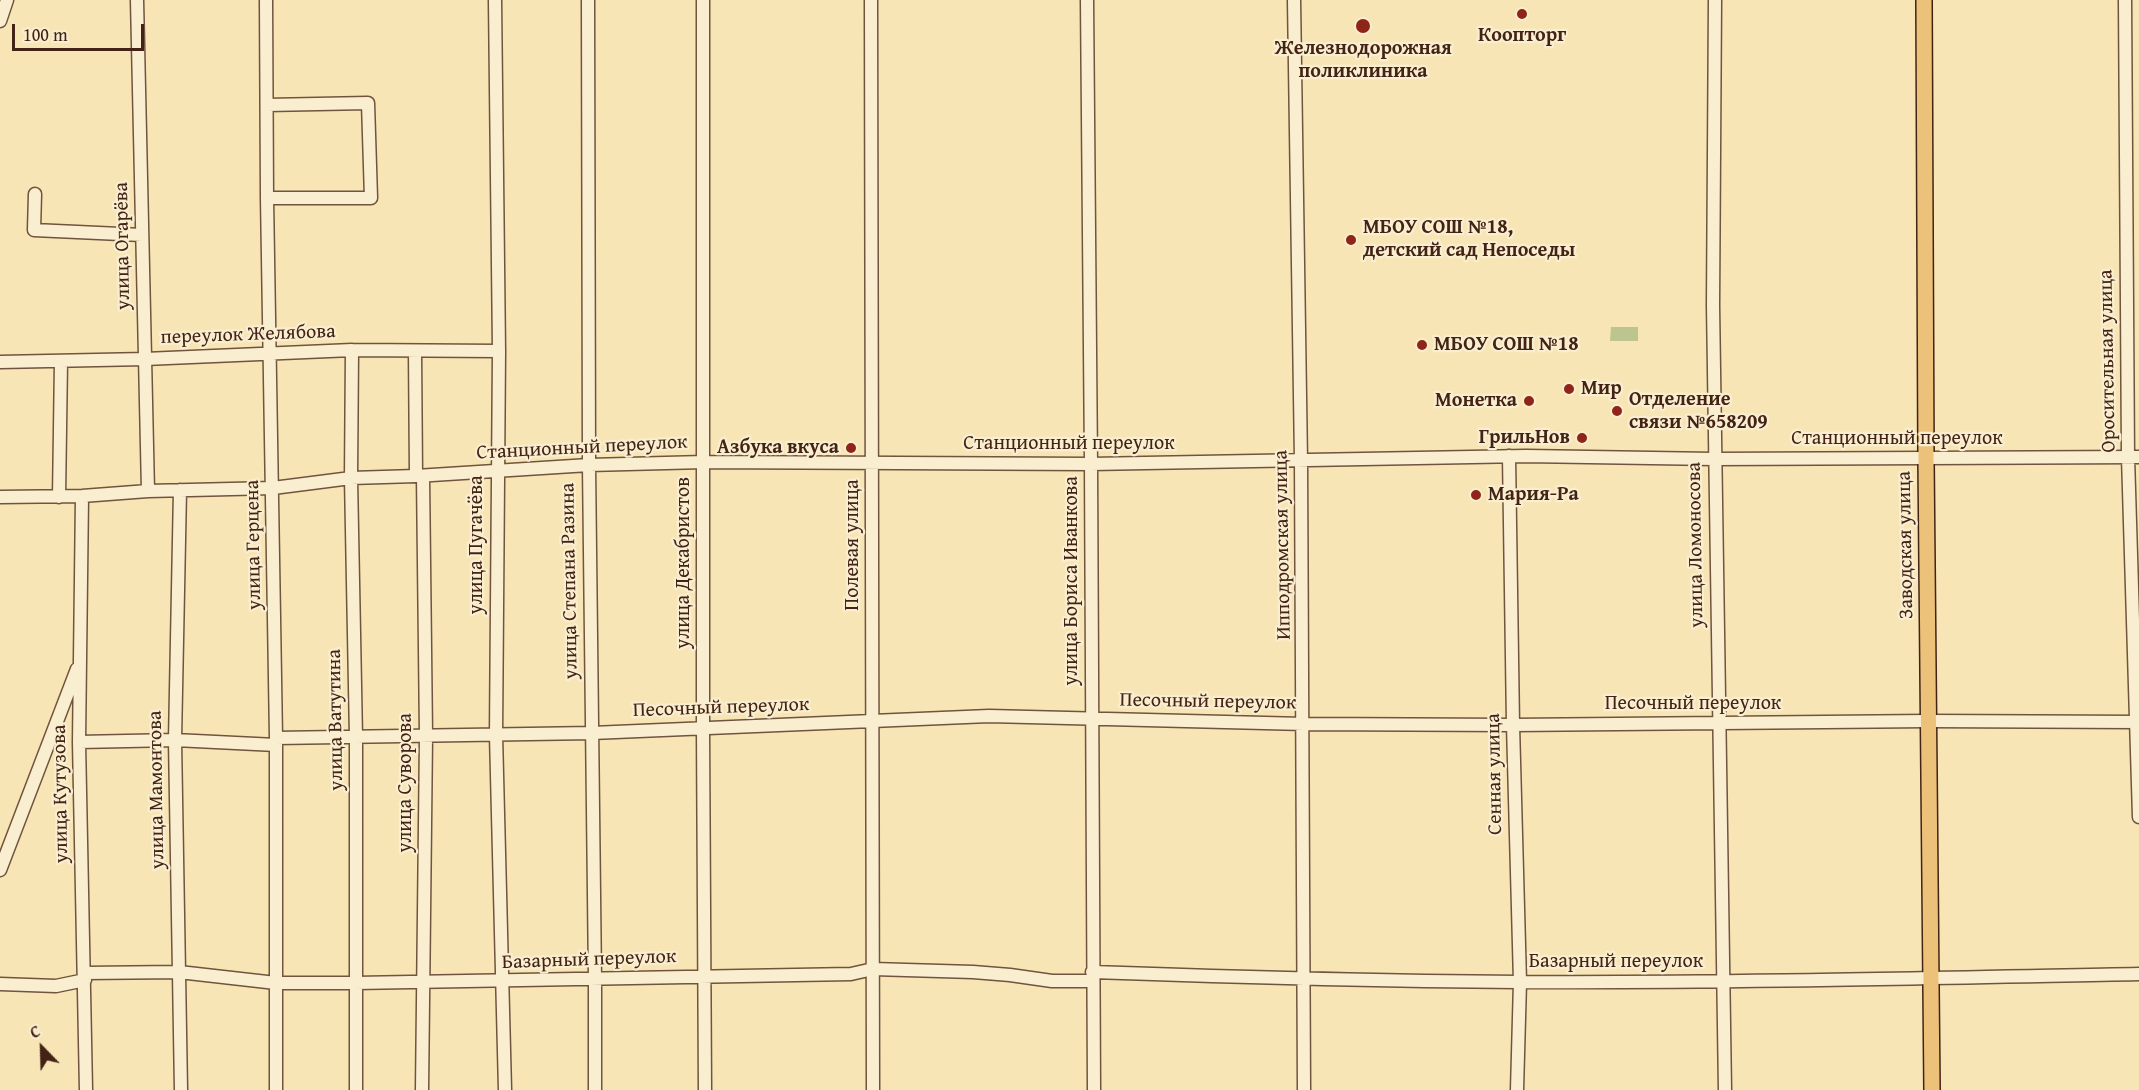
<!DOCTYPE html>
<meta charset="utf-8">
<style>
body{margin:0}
#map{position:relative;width:2139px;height:1090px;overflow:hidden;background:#f8e5b6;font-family:"Gentium Book Plus",serif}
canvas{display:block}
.north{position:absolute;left:12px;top:1018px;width:60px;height:60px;-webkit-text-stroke:4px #faeed0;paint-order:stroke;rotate:337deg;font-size:16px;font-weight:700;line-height:24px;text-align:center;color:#422315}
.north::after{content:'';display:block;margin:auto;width:21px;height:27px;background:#422315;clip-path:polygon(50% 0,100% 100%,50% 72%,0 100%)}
.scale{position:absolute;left:12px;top:24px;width:132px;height:27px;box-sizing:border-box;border:3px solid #422315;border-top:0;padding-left:8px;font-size:18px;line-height:21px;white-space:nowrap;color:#422315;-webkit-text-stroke:4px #faeed0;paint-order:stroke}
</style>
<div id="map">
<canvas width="2139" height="1090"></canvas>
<div class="north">С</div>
<div class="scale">100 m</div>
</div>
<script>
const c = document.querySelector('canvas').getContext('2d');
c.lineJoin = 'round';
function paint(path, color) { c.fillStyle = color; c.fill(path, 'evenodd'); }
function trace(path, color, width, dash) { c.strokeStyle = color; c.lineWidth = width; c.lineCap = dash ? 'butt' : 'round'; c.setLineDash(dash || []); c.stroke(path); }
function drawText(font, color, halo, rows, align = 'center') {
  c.font = font + ' "Gentium Book Plus",serif'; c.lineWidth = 4.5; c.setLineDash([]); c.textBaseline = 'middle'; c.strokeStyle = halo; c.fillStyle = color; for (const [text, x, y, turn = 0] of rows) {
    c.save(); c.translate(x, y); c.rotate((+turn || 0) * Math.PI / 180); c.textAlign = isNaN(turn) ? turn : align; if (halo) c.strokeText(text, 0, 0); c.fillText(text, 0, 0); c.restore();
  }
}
paint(new Path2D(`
 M 1611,327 L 1638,327 L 1638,341 L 1610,341 Z`), '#bcc58f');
const minor = new Path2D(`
 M 137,0 L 148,491
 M 266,0 L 267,198 L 276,738 L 276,1090
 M 495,0 L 499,351 L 496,735 L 505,1090
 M 588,0 L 589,465 L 595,980 L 595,1090
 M 703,0 L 703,729 L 705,1090
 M 871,0 L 873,1090
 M 1087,0 L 1091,464 L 1094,1090
 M 1294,0 L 1301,461 L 1304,1090
 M 1715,0 L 1713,305 L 1725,1090
 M 2125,0 L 2128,457 L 2139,817
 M 0,21 L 7,0
 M 35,194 L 34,230 L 142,235
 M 267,198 L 371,198 L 368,103 L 267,105
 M 352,350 L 351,478 L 356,738 L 356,1090
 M 415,351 L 416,476
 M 0,362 L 145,359 L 352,350 L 499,351
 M 1509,456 L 1513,725 L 1520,982 L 1517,1090
 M 180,490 L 175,740 L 181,1090
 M 82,496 L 79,742 L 86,1090
 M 0,497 L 82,496 L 148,491 L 273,488 L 351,478 L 416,476 L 589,465 L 704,462 L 1091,464 L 1526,456 L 1714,459 L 2139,457
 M 59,497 L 61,361
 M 276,738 L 592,733 L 989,716 L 1304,724 L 1513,725 L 1928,721 L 2139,722
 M 79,742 L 175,740 L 276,745
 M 0,870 L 77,669
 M 1092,972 C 1234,977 1376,981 1518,982 C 1725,983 1932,978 2139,974
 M 85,973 L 179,972 L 276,983 L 356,983 L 851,974 L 873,969 L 973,972 L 1010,975 L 1052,981 L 1093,981
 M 0,984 L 56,986 L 85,980
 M 422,1090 L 426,736 L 423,476`);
const major = new Path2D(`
 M 1924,0 L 1926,459 L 1932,1090`);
trace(minor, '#70543d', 15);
trace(major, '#422315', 18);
trace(minor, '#faeed0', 12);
trace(major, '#ecc27b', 15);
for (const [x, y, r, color] of [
 [1522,14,6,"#8f2418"],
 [1363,26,8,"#8f2418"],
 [1351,240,6,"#8f2418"],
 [1422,345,6,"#8f2418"],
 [1569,389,6,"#8f2418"],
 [1529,401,6,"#8f2418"],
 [1617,411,6,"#8f2418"],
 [1582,438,6,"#8f2418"],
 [851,448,6,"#8f2418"],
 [1476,495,6,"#8f2418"]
]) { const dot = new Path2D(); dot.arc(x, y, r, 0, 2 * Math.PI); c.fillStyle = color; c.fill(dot); trace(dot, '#faeed0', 2); }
drawText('bold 20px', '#422315', '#faeed0', [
 ["Коопторг",1522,36,"center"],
 ["Железнодорожная",1363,49,"center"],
 ["поликлиника",1363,72,"center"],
 ["МБОУ СОШ №18,",1363,228],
 ["детский сад Непоседы",1363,251],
 ["МБОУ СОШ №18",1434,345],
 ["Мир",1581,389],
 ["Отделение",1629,400],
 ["связи №658209",1629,423],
 ["Монетка",1517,401,"right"],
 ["ГрильНов",1570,438,"right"],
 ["Азбука вкуса",839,448,"right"],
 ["Мария-Ра",1488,495]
], 'left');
drawText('20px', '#422315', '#faeed0', [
 ["улица Огарёва",123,246,-91],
 ["переулок Желябова",248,335,-2],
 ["Оросительная улица",2108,361,-91],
 ["Станционный переулок",1897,439],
 ["Станционный переулок",1069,444],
 ["Станционный переулок",582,448,-3],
 ["улица Герцена",254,545,-91],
 ["улица Пугачёва",477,545,-90],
 ["Полевая улица",853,545,-90],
 ["Ипподромская улица",1283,545,-91],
 ["улица Ломоносова",1696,545,-91],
 ["Заводская улица",1906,545,-91],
 ["улица Декабристов",684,563,-90],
 ["улица Степана Разина",570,581,-91],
 ["улица Бориса Иванкова",1072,581,-90],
 ["Песочный переулок",1208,702,1],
 ["Песочный переулок",1693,704],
 ["Песочный переулок",721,708,-2],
 ["улица Ватутина",336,720,-91],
 ["Сенная улица",1495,774,-91],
 ["улица Суворова",406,783,-90],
 ["улица Мамонтова",157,790,-91],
 ["улица Кутузова",61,794,-91],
 ["Базарный переулок",589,960,-2],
 ["Базарный переулок",1616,962]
]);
</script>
